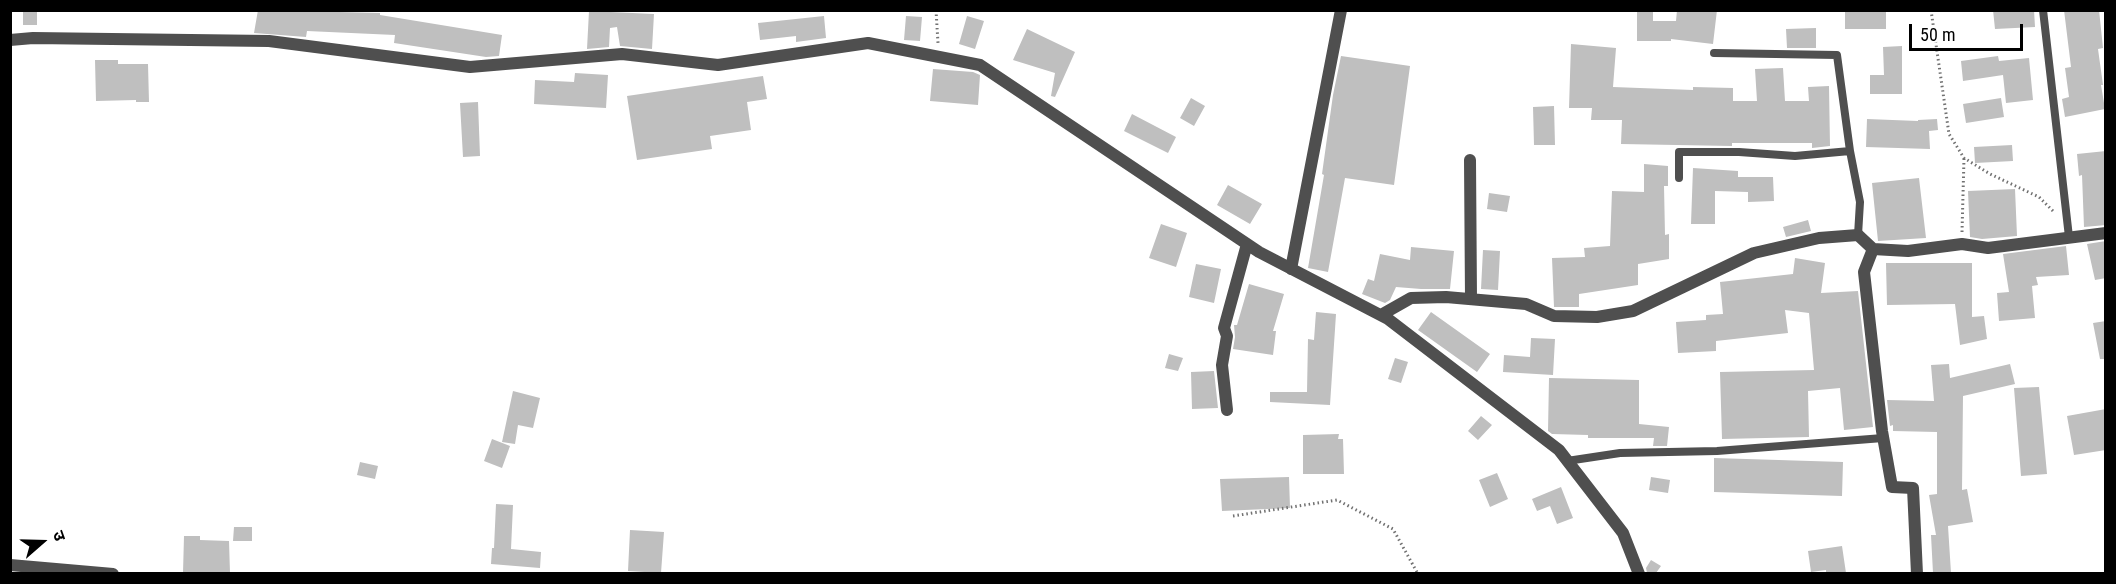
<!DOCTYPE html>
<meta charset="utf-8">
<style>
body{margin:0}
#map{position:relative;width:2116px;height:584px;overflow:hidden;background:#fff;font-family:"Roboto Condensed","Noto Sans Devanagari",sans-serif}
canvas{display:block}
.frame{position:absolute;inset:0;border:12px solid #000;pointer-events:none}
.north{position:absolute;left:12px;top:512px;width:60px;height:60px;-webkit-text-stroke:4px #fff;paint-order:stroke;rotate:70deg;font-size:16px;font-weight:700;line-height:24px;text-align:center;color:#000}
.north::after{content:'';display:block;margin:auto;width:21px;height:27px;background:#000;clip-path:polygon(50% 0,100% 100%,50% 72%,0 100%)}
.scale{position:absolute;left:1909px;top:24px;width:114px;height:27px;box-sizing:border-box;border:3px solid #000;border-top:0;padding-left:8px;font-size:18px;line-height:21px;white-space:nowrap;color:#000;-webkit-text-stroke:4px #fff;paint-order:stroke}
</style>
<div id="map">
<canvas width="2116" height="584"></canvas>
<div class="frame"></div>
<div class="north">उ</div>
<div class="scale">50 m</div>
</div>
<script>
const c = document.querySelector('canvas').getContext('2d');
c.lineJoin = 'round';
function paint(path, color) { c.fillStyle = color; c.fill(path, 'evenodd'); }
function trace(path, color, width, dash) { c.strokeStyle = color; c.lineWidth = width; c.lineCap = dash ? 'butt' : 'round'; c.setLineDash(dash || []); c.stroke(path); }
paint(new Path2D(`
 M 23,10 L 37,10 L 37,25 L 23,25 Z
 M 258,10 L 380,13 L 380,15 L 502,35 L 499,56 L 486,57 L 394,43 L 395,35 L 307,31 L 306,37 L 254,33 Z
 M 1637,10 L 1653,10 L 1653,21 L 1676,21 L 1677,10 L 1717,10 L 1713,44 L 1671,39 L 1671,41 L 1637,41 Z
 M 1845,10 L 1886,10 L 1886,29 L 1845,29 Z
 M 1993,10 L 2034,10 L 2035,27 L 1995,29 Z
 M 2064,10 L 2099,10 L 2103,48 L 2098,49 L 2103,85 L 2101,85 L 2105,109 L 2065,117 L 2062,99 L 2069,97 L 2065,68 L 2071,67 Z
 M 589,11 L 654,14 L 652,49 L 620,46 L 617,27 L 610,28 L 609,47 L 587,49 Z
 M 824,16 L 826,38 L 796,42 L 796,36 L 760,40 L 758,23 Z
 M 906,16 L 922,17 L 920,41 L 904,40 Z
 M 967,16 L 984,21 L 975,49 L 959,44 Z
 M 1816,28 L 1816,48 L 1787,48 L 1786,29 Z
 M 1027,29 L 1075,52 L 1055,97 L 1051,96 L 1055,73 L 1013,60 Z
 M 1571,44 L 1616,48 L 1613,87 L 1693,90 L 1693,87 L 1733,88 L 1733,101 L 1757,101 L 1755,69 L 1783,68 L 1785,101 L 1809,101 L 1808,87 L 1829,86 L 1830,146 L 1812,148 L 1812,143 L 1732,143 L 1732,146 L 1621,144 L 1622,120 L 1591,120 L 1592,108 L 1569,108 Z
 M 1902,46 L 1902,94 L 1870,94 L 1870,75 L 1884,75 L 1883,47 Z
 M 1341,56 L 1410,66 L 1394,185 L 1345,178 L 1328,272 L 1308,268 L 1324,175 L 1322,174 L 1333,95 Z
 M 1998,56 L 1999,61 L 2029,58 L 2033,100 L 2006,103 L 2003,75 L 1963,81 L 1961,61 Z
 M 95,60 L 118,60 L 118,64 L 148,64 L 149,102 L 136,102 L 136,100 L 96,101 Z
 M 933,69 L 973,72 L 980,75 L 978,105 L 930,101 Z
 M 575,73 L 608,75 L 606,108 L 534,104 L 535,80 L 574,82 Z
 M 763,76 L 767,99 L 747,102 L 751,130 L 710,136 L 712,149 L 637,160 L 627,96 Z
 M 1191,98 L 1205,106 L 1194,126 L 1180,118 Z
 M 2001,98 L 2004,117 L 1966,123 L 1963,104 Z
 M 478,102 L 480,156 L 463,157 L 460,103 Z
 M 1554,106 L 1555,145 L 1534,145 L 1533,107 Z
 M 1132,114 L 1176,137 L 1168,153 L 1124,131 Z
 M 1867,119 L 1918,121 L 1918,120 L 1937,119 L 1938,130 L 1929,131 L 1930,149 L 1866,147 Z
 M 2012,145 L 2013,161 L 1975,163 L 1974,147 Z
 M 2106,151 L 2106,225 L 2084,227 L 2082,175 L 2079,176 L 2077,154 Z
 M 1644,164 L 1668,166 L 1668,186 L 1664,186 L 1665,235 L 1669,234 L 1669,259 L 1638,264 L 1638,285 L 1579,294 L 1579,307 L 1554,307 L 1552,258 L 1585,257 L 1584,248 L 1610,246 L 1612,191 L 1644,192 Z
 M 1693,168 L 1738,171 L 1738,177 L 1773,177 L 1774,201 L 1748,202 L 1748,192 L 1715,191 L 1715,224 L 1691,224 Z
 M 1919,178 L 1926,238 L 1878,241 L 1872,183 Z
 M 1228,185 L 1262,204 L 1250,224 L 1217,205 Z
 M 2015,189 L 2017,236 L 1982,239 L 1970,237 L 1968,191 Z
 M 1489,193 L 1510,196 L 1507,212 L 1487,209 Z
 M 1808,220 L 1811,231 L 1786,237 L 1783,227 Z
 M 1161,224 L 1187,233 L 1176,267 L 1149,258 Z
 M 2106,241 L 2106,278 L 2095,280 L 2087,244 Z
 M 2066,246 L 2069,275 L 2036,277 L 2038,285 L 2032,286 L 2035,318 L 1999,321 L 1997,293 L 2009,292 L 2003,254 Z
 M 1411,247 L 1454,251 L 1450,289 L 1421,289 L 1396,287 L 1390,300 L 1385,303 L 1362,294 L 1368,279 L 1374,281 L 1380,254 L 1410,260 Z
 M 1483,250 L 1500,251 L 1498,290 L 1481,289 Z
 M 1795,258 L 1825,263 L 1821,293 L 1858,291 L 1873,427 L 1844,430 L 1840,388 L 1808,391 L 1809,437 L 1722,439 L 1720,372 L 1814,370 L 1809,313 L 1785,310 L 1788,333 L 1716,341 L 1716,351 L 1678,353 L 1676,322 L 1706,320 L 1706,315 L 1723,314 L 1720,282 L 1793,274 Z
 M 1886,263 L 1972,263 L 1972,317 L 1984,316 L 1987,339 L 1960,345 L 1955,304 L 1887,305 Z
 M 1196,264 L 1221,269 L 1214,303 L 1189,297 Z
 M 1249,284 L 1284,294 L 1273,331 L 1276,331 L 1273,355 L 1233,349 L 1235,337 L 1234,325 L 1237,325 Z
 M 1316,312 L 1336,314 L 1330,405 L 1270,402 L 1270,392 L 1307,392 L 1308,339 L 1314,340 Z
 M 1431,312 L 1490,354 L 1477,372 L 1418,330 Z
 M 2106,321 L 2106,359 L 2100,359 L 2093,323 Z
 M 1531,338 L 1555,339 L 1553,375 L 1503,372 L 1504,355 L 1530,357 Z
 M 1169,354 L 1183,358 L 1178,371 L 1165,368 Z
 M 1395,358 L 1408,362 L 1401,383 L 1388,379 Z
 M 1949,364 L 1950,378 L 2010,364 L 2015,384 L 1963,396 L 1962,490 L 1967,489 L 1973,522 L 1948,526 L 1951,573 L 1933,573 L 1931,535 L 1936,535 L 1929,495 L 1937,494 L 1937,432 L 1893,431 L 1893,425 L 1890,426 L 1887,400 L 1934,401 L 1931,365 Z
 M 1214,371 L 1218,408 L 1192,409 L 1191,372 Z
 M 1549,378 L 1639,380 L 1639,424 L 1669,427 L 1667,446 L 1653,446 L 1654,438 L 1588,438 L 1588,435 L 1552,434 L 1548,431 Z
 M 2039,387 L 2047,474 L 2021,476 L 2014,388 Z
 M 513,391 L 540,398 L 533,428 L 518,425 L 515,444 L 502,442 Z
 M 2106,409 L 2106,450 L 2074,455 L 2067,416 Z
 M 1481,416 L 1492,425 L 1478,440 L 1468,431 Z
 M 1339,434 L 1338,439 L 1343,439 L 1344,474 L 1303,474 L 1303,435 Z
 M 492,439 L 510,446 L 502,468 L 484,461 Z
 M 1714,458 L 1843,462 L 1842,496 L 1714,492 Z
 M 360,462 L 378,466 L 375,479 L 357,475 Z
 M 1497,473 L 1508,499 L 1490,507 L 1479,480 Z
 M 1289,477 L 1290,508 L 1222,511 L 1220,479 Z
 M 1651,477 L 1670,480 L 1668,493 L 1649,490 Z
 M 1561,487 L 1573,518 L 1557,524 L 1550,506 L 1537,511 L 1532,499 Z
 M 496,504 L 513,505 L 511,549 L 541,552 L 540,568 L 491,564 L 492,548 L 494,548 Z
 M 234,527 L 252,527 L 252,541 L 233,541 Z
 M 630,530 L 664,532 L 661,573 L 628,571 Z
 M 184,536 L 200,536 L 200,540 L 229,541 L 230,573 L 183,573 Z
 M 1842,546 L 1846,573 L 1826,573 L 1826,570 L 1811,572 L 1808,551 Z
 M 1651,560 L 1661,566 L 1656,573 L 1647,573 L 1646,568 Z`), '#bfbfbf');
trace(new Path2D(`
 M 936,10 L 938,43
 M 1931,10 L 1949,134 L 1964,158 L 1990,174 L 2039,197 L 2054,212
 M 1962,232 L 1964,158
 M 1233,516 L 1337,500 L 1393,529 L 1418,574`), '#717171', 3, [1.5, 3]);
trace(new Path2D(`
 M 2043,10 L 2069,237
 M 1714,53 L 1837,55 L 1850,151 L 1860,202 L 1858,235
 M 1679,178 L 1679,152 L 1739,152 L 1795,156 L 1850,151
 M 1567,461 L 1620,453 L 1717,451 L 1883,438`), '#4f4f4f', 8);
trace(new Path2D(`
 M 10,40 L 33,38 L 269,41 L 470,67 L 622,54 L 718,65 L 868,43 L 980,65 L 1259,252 L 1388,319 L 1559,450 L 1623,533 L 1639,574
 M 1470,160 L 1471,299
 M 1291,269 L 1341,10
 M 1381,315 L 1411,298 L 1446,297 L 1526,304 L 1554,316 L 1597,317 L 1633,311 L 1754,253 L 1819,238 L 1858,235 L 1873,249
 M 1227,410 L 1222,365 L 1227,336 L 1224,328 L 1247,244
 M 10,565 L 113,574
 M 1917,574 L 1913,488 L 1892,487 L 1882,431 L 1864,272 L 1873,249 L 1908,251 L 1962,244 L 1988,248 L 2106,233`), '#4f4f4f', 12);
</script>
